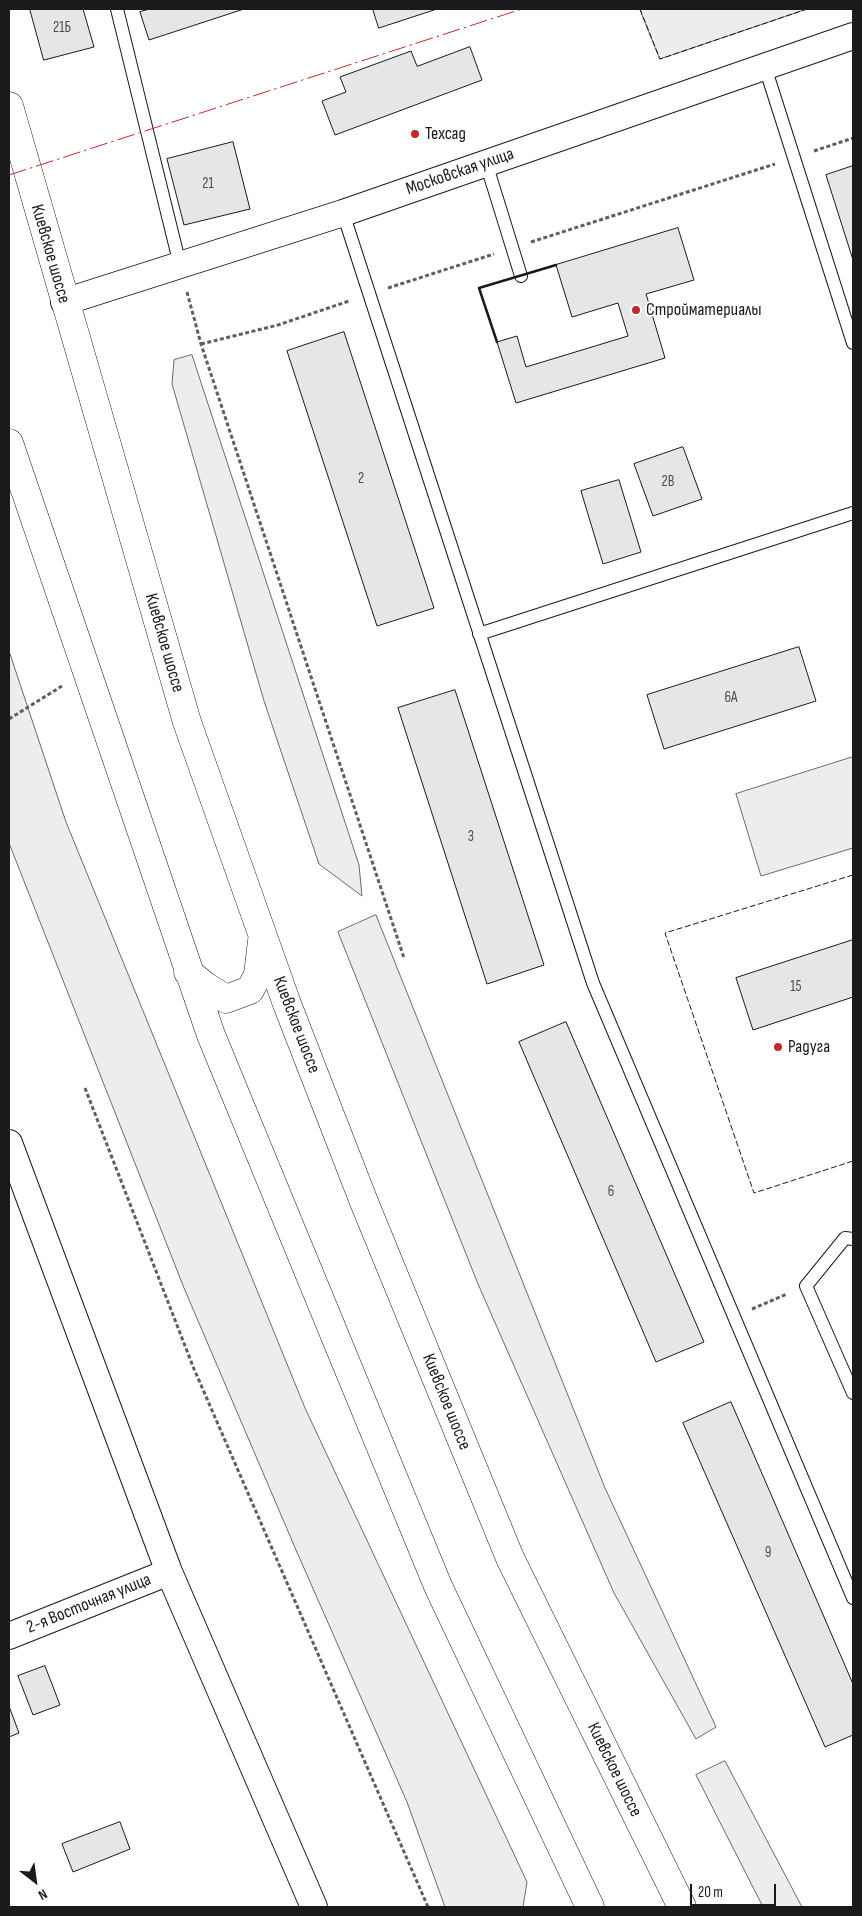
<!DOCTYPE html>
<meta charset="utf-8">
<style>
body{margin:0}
#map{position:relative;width:862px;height:1916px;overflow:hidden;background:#fff;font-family:"Sofia Sans Condensed",sans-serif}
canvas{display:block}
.frame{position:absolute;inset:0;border:10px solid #1a1a1a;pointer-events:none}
.north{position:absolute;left:10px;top:1856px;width:50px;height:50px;-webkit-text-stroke:4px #fff;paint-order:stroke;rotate:150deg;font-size:14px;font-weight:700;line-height:20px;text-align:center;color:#1a1a1a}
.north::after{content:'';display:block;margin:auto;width:18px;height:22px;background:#1a1a1a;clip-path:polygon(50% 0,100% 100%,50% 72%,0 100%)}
.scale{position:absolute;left:690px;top:1884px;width:86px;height:22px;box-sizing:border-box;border:2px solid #1a1a1a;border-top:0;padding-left:6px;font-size:15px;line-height:18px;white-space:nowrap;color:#1a1a1a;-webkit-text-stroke:4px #fff;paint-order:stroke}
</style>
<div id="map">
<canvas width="862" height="1916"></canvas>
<div class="frame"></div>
<div class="north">N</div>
<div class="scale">20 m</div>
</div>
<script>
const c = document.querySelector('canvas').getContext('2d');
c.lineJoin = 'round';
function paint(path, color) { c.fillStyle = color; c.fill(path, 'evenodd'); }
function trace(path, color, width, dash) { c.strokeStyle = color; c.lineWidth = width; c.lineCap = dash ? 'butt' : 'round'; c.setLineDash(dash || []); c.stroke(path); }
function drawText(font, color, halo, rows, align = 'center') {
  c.font = font + ' "Sofia Sans Condensed",sans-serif'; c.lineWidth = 4; c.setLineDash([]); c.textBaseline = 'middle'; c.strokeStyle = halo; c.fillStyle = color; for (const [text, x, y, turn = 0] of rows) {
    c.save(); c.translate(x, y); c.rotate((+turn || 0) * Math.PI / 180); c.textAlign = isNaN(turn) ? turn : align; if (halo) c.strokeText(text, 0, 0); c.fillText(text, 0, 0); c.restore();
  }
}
const built = new Path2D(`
 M 640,9 L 807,9 L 660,59 Z
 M 192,355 L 359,865 L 362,896 L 319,864 L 264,701 L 172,384 L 174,360 Z
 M 9,651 L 66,822 L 305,1408 L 527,1882 L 523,1907 L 445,1907 L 407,1802 L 296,1550 L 184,1288 L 9,843 Z
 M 853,757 L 853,848 L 761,876 L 736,794 Z
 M 376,915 L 605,1488 L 716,1727 L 696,1739 L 614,1593 L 478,1284 L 338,932 Z
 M 725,1761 L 802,1907 L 763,1907 L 696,1775 Z`);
paint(built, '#ededed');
trace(built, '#6a6a6a', 1);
const building = new Path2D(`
 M 30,9 L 83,9 L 94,47 L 44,60 Z
 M 150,9 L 244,9 L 149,40 L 140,12 Z
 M 373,9 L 437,9 L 379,28 Z
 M 470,47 L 482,80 L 335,135 L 322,101 L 346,92 L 340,77 L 411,51 L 417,66 Z
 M 233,142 L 250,209 L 184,225 L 167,159 Z
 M 853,166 L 853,260 L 826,175 Z
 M 678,228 L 694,280 L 646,294 L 665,358 L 516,403 L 497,342 L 517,336 L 526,367 L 628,336 L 618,303 L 572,317 L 556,265 Z
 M 344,332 L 434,608 L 377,626 L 287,351 Z
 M 683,447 L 702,499 L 653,516 L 634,464 Z
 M 619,480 L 641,552 L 603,564 L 581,491 Z
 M 799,647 L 816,701 L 664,749 L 647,695 Z
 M 455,690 L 544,965 L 487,984 L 398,708 Z
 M 853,940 L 853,997 L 753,1030 L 736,978 Z
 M 566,1022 L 704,1342 L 656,1362 L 519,1042 Z
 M 731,1402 L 853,1684 L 853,1735 L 825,1747 L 683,1423 Z
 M 45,1666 L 60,1705 L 33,1715 L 18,1676 Z
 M 9,1706 L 19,1733 L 9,1737 Z
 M 120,1822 L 130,1849 L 73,1872 L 62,1844 Z`);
paint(building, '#e6e6e6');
trace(building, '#1a1a1a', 1);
const service = new Path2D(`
 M 117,9 L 180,265
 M 765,67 L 853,343
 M 486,163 L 521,276
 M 343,213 L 593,983 L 853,1598
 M 479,634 L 853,513
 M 853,1239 L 845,1238 L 806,1286 L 853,1393`);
const minor = new Path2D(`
 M 64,302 L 343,213 L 853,36
 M 9,1143 L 169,1572 L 314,1907
 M 9,1636 L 169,1572`);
const trunk = new Path2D(`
 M 9,106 L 187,722 L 287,1004 L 364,1202 L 510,1558 L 682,1907
 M 9,443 L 211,1035 L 438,1586 L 590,1907
 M 188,972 L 205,986 L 226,999 L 250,990 L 258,975 L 262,941`);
trace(service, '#1a1a1a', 14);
trace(minor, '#1a1a1a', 28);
trace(trunk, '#1a1a1a', 29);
trace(new Path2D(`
 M 814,151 L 853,138
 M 531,242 L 775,164
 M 388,288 L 494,254
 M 187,292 L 201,344 L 404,958
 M 201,344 L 278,325 L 349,301
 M 9,719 L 62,686
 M 85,1088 L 194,1369 L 428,1907
 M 752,1309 L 787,1294`), '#5f5f5f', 3, [4, 2.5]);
trace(service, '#fff', 12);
trace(minor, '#fff', 26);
trace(trunk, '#fff', 28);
trace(new Path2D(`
 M 640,9 L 660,59 L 807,9
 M 853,875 L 665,933 L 754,1193 L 853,1161`), '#1a1a1a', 1, [6, 2.5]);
trace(new Path2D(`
 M 497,342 L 479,288 L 556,265`), '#1a1a1a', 2.5);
trace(new Path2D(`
 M 9,175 L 522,9`), '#c62828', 1, [18, 4, 2.5, 4]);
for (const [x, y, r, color] of [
 [415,134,5,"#c62828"],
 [636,310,5,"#c62828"],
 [778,1047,5,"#c62828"]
]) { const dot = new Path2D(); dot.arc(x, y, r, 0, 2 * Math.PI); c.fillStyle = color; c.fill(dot); trace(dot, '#fff', 2); }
drawText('15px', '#4d4d4d', null, [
 ["21Б",62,28],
 ["21",208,184],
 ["2",361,479],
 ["2В",668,482],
 ["6А",731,698],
 ["3",471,837],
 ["15",796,987],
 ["6",611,1192],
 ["9",768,1553]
]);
drawText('18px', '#1a1a1a', '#fff', [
 ["Техсад",425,134],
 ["Стройматериалы",646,310],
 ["Радуга",788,1047]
], 'left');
drawText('18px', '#1a1a1a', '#fff', [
 ["Московская улица",460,172,-19],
 ["Киевское шоссе",50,254,74],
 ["Киевское шоссе",164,643,74],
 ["Киевское шоссе",296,1025,69],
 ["Киевское шоссе",446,1402,68],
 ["2-я Восточная улица",89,1604,-22],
 ["Киевское шоссе",614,1770,64]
]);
</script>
